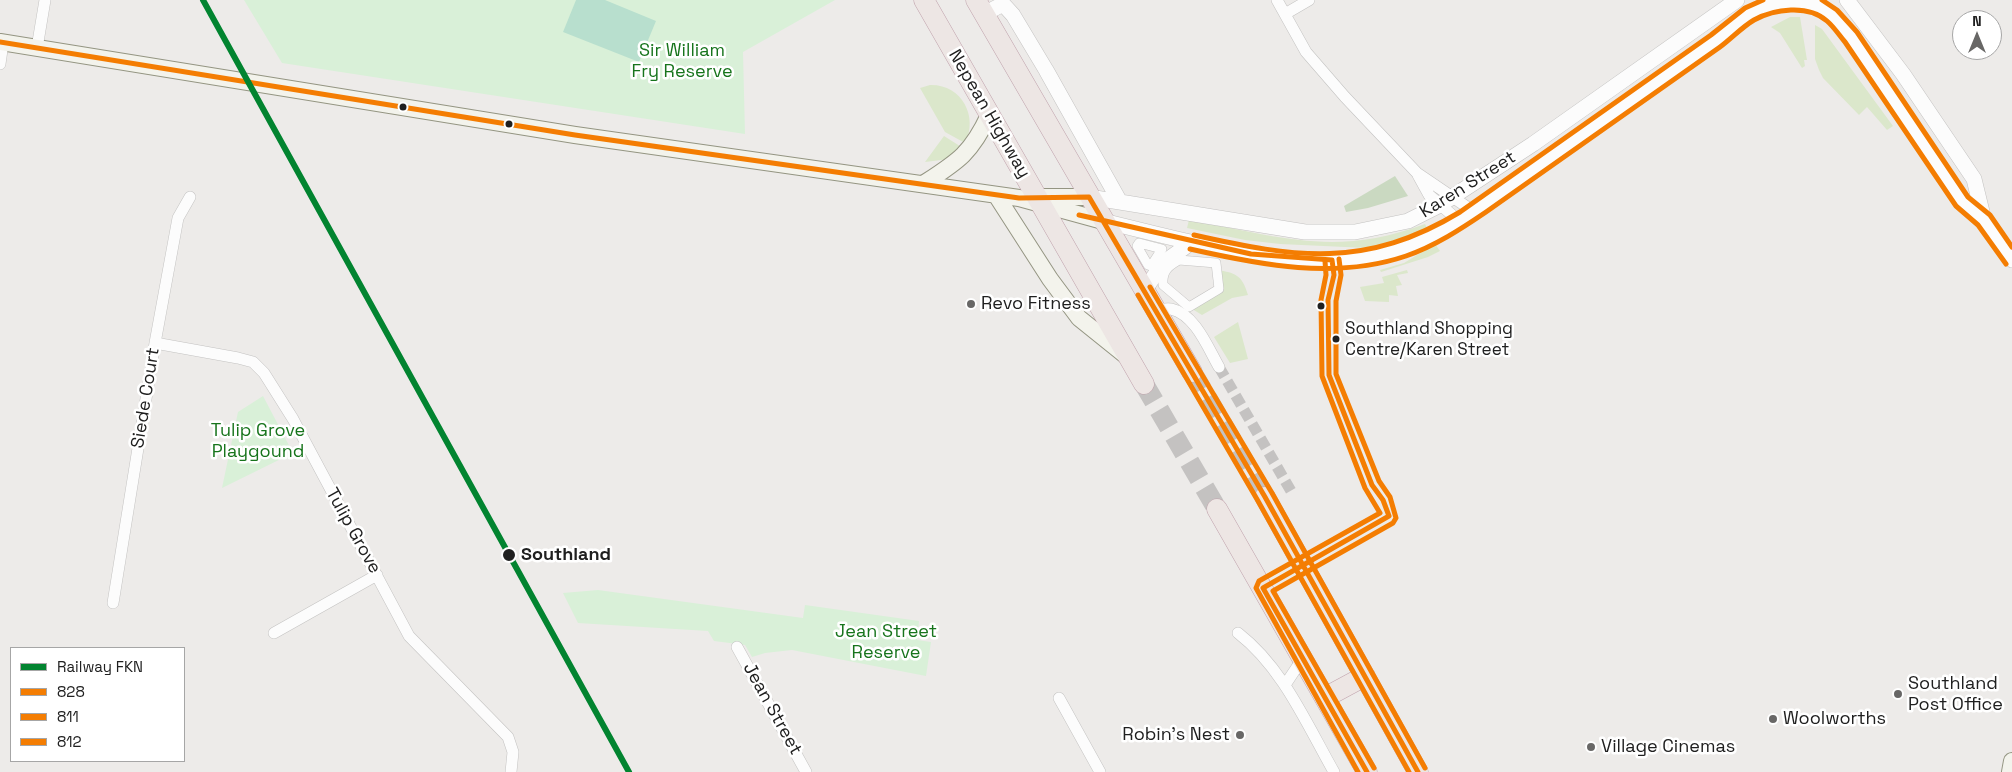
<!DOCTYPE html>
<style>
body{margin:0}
#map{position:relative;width:2012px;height:772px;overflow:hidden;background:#edebe9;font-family:"Space Grotesk",sans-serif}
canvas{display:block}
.legend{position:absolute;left:10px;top:647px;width:175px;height:115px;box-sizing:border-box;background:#fff;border:1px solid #a6a6a6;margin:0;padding:6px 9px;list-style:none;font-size:15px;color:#202020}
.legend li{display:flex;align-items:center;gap:10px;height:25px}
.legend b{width:25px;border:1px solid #a6a6a6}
.north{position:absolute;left:1952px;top:10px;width:50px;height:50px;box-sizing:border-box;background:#fff;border:1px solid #a6a6a6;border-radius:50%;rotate:0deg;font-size:14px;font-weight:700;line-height:20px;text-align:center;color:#202020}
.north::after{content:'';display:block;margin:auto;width:18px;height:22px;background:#686766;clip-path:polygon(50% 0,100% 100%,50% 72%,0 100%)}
</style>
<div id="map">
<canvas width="2012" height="772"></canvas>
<ul class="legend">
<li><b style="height:6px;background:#028430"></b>Railway FKN</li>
<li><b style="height:6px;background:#f47d02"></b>828</li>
<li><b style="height:6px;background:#f47d02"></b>811</li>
<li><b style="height:6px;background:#f47d02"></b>812</li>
</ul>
<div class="north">N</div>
</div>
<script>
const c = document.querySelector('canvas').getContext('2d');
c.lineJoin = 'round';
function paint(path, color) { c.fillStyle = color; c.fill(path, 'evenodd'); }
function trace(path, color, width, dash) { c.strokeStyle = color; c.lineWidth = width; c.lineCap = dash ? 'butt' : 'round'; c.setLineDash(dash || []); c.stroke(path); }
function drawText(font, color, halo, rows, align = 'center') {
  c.font = font + ' "Space Grotesk",sans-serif'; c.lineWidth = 5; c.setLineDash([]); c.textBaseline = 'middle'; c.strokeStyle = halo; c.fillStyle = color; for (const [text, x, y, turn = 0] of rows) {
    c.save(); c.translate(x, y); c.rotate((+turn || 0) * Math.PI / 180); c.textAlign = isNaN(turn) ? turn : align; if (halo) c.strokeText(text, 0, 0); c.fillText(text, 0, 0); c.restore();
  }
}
paint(new Path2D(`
 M 1790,17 L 1800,17 L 1807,60 L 1804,60 L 1805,66 L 1802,68 L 1780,33 L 1771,27 Z
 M 1815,25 L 1822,29 L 1893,126 L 1887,130 L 1867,107 L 1859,115 L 1823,78 L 1819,70 L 1815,59 Z
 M 930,85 C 961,84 979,116 965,143 L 945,132 L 920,88 Z
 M 944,136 L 963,148 L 949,159 L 925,162 Z
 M 1189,220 C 1279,236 1334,258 1425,224 L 1428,230 L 1384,246 L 1367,248 L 1280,244 L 1245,240 L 1187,228 Z
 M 1435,244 L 1440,251 L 1428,257 L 1381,272 L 1380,270 L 1404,263 Z
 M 1217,270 C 1236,273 1242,275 1248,295 L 1232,298 L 1202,315 L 1189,307 L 1219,289 Z
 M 1407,270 L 1408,273 L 1397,275 L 1402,285 L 1396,286 L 1398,296 L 1389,295 L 1389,302 L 1365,301 L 1360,287 L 1384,283 L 1382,277 Z
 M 1238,322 L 1248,359 L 1230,363 L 1214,337 Z`), '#dbe7cb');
paint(new Path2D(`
 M 1395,176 L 1408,196 L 1368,208 L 1346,212 L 1344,206 Z`), '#cad9c1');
paint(new Path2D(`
 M 244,0 L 835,0 L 743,52 L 745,134 L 282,63 Z
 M 263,396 L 293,453 L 222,488 L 238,412 Z
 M 598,590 L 803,618 L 805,605 L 919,621 L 917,640 L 931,642 L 926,676 L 792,650 L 765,653 L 752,657 L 745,645 L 714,641 L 708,631 L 578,623 L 563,593 Z`), '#d9f0d8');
paint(new Path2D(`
 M 576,0 L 605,0 L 656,21 L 639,62 L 563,32 Z`), '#b8dfce');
trace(new Path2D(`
 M 1219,367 L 1291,491`), '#c4c2c1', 11, [11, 5.5]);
trace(new Path2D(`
 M 1192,372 L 1265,497
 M 1144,384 L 1217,509`), '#c4c2c1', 20, [20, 10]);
const pedestrian = new Path2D(`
 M 1139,243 L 1162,249 L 1151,266 L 1148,265 L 1137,246 Z
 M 1179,260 L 1216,263 L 1219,289 L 1189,307 L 1163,285 C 1162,271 1168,266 1179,260 Z`);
const minor = new Path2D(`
 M 1277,0 L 1306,52 L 1345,97 L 1417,173 L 1473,211
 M 1285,14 L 1309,0
 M 37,48 L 45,0
 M 0,64 L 3,43
 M 1418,175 L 1429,195 L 1459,221
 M 1154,310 C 1159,310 1166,308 1171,309 C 1195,314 1208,348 1219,367
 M 155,343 L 238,358 L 253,362 L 264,373 L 293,419 L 409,636 L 508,737 L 513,752 L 511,772
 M 113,603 L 155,343 L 178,218 L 190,197
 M 274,633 L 377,575
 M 1238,633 C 1283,668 1306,723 1334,772
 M 737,647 L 806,772
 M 1285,685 L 1303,658
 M 1059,698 L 1100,772`);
const tertiary = new Path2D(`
 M 1847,0 L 1903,74 L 1974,179 L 1984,220
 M 984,14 L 1003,4 L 1013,15 L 1046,70 L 1120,202
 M 1089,197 L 1305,232 L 1355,232 L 1408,221 L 1440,205 L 1533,144 L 1737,0
 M 1103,221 C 1187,241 1298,275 1383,255 C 1411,248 1435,235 1459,221 L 1716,41 L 1749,14 L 1771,5 L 1790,2 L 1806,4 L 1819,7 L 1832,15 L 1851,37 L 1962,202 L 1984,220 L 2012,260
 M 1144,291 L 1163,263 L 1192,242`);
const secondary = new Path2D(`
 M 0,42 L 575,135 L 1019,198 L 1103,221
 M 923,184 C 957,162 971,154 989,115
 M 996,195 L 1050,279 L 1079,318 L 1125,355
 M 1029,197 L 1089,197
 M 2010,772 L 2012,761`);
const trunk = new Path2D(`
 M 924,0 L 1144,384
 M 976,0 L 1192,372
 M 1265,497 L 1418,772
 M 1217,509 L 1367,772
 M 1326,697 L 1365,676`);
trace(pedestrian, '#c3c2c1', 10);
trace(minor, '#c3c2c1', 12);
trace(tertiary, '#c3c2c1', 16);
trace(secondary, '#949582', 18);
trace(trunk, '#c0a2ac', 21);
trace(pedestrian, '#fcfcfc', 9);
trace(minor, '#fcfcfc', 11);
trace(tertiary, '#fcfcfc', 15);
trace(secondary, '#f3f3ec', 16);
trace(trunk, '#ede6e4', 20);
trace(new Path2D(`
 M 0,42 L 575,135 L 1019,198 L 1089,197 L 1265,497 L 1418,772
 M 1079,215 L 1251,254 L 1332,260
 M 1332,260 L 1334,275 L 1328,300 L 1329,375 L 1372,485 L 1383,500 L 1389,516
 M 1367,772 L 1263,588 L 1389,516`), '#f47d02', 5);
trace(new Path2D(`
 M 1190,249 C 1261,265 1335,280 1406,256 C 1435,246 1461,229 1486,212 L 1720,47 C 1731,39 1742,27 1754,20 C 1774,9 1808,4 1827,21 C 1834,27 1839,35 1845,42 L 1956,206 L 1978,225 L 2006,264
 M 1325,261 L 1326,275 L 1321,300 L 1322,376 L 1365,488 L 1380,513 L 1259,581 L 1256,588 L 1358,772
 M 1138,295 L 1258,501 L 1409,772`), '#f47d02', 5);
trace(new Path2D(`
 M 1822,0 L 1837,10 L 1857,32 L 1968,197 L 1990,215 L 2012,247
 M 1194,235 C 1296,258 1366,269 1460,212 L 1711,35 L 1745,8 L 1763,0
 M 1339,259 L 1341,275 L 1336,301 L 1336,374 L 1379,481 L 1390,497 L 1396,518 L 1393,523 L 1273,591 L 1374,768
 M 1150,287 L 1272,493 L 1425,768`), '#f47d02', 5);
trace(new Path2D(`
 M 203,0 L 629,772`), '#028430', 6);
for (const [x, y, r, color] of [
 [403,107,4.5,"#202020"],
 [509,124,4.5,"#202020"],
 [971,304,5,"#686766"],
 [1321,306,4.5,"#202020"],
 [1336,339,4.5,"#202020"],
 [509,555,7,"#202020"],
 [1898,694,5,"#686766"],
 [1773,719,5,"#686766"],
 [1240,735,5,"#686766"],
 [1591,747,5,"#686766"]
]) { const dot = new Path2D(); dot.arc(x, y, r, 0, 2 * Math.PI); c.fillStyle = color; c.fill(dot); trace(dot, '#fff', 2); }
drawText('17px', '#202020', '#fff', [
 ["Southland Shopping",1345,329],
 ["Centre/Karen Street",1345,350]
], 'left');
drawText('18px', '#17741c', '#fff', [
 ["Sir William",682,51],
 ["Fry Reserve",682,72],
 ["Tulip Grove",258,431],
 ["Playgound",258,452],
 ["Jean Street",886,632],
 ["Reserve",886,653]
]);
drawText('18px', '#202020', '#fff', [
 ["Nepean Highway",989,114,60],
 ["Karen Street",1468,185,-32],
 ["Siede Court",146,398,-81],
 ["Tulip Grove",353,531,61],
 ["Jean Street",772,709,61]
]);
drawText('18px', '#202020', '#fff', [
 ["Revo Fitness",981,304],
 ["Southland",1908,684],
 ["Post Office",1908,705],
 ["Woolworths",1783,719],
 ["Robin's Nest",1230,735,"right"],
 ["Village Cinemas",1601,747]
], 'left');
drawText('bold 18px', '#202020', '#fff', [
 ["Southland",521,555]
], 'left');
</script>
